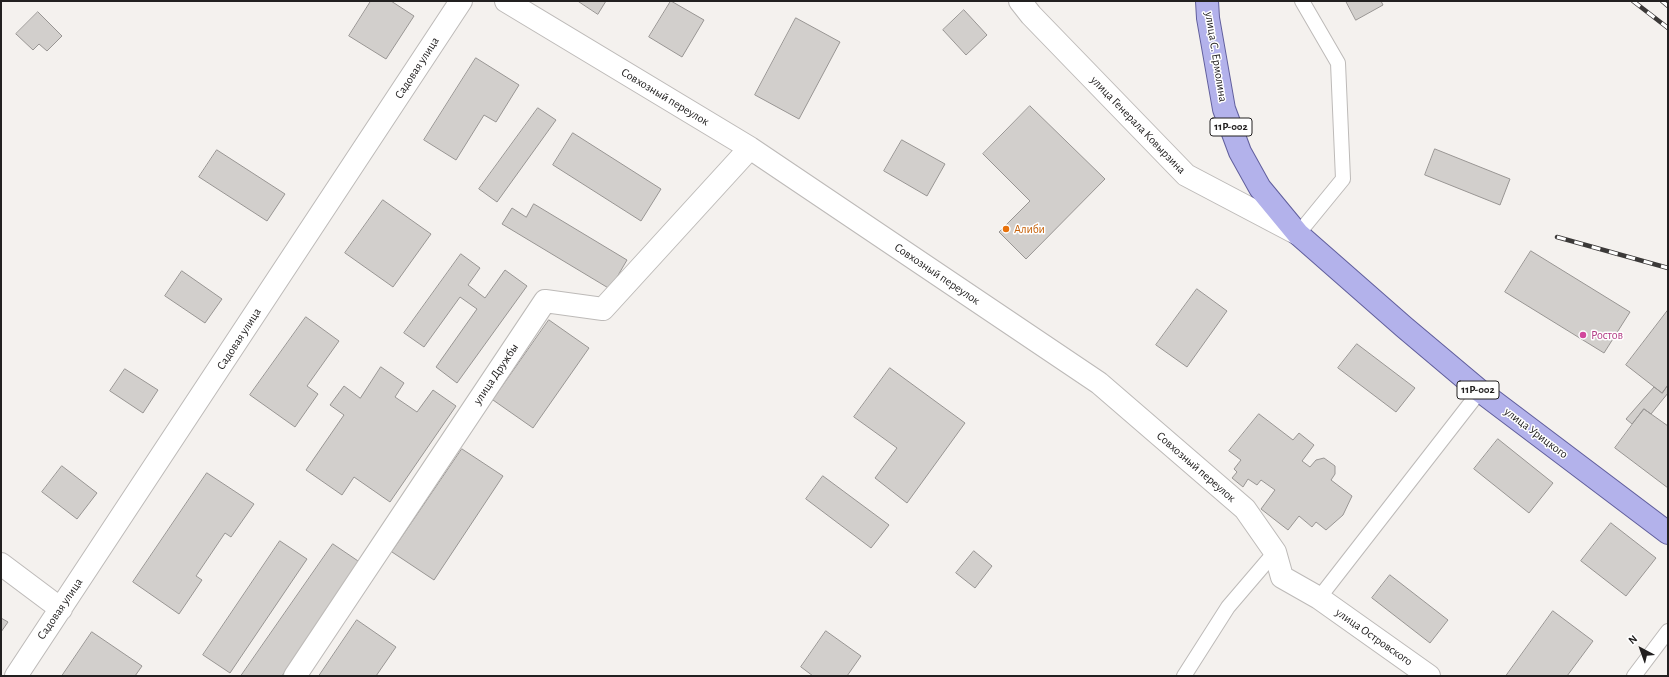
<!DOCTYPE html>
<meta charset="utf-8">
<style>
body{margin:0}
#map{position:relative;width:1669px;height:677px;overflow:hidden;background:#f4f1ee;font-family:"Alegreya Sans",sans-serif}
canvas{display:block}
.frame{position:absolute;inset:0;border:2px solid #222020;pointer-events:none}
.north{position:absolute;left:1621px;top:629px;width:40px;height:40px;-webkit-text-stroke:3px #fff;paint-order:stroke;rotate:319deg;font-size:11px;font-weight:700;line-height:16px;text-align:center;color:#222020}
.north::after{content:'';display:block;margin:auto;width:14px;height:18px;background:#222020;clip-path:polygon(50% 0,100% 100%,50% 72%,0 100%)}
</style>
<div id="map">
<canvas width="1669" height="677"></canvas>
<div class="frame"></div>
<div class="north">N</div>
</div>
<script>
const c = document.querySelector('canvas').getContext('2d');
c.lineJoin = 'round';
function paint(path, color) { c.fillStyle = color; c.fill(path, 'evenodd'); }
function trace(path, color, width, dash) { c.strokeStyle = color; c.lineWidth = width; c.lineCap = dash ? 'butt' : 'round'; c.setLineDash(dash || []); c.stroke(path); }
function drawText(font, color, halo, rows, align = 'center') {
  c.font = font + ' "Alegreya Sans",sans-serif'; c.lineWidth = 3; c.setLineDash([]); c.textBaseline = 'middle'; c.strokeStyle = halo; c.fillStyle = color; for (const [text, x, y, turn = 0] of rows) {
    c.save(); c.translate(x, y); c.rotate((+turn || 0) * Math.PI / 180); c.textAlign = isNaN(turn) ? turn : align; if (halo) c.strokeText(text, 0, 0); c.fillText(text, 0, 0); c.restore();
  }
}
const building = new Path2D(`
 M 371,1 L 391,1 L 414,16 L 386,59 L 349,36 Z
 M 578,1 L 606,1 L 598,14 Z
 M 671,1 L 704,20 L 682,57 L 649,37 Z
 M 1346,1 L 1381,1 L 1383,5 L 1356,20 Z
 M 964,10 L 987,35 L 966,55 L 943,30 Z
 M 38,12 L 62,36 L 47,51 L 39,44 L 33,50 L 16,34 Z
 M 796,18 L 840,42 L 799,119 L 755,95 Z
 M 476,58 L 519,85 L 496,122 L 484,115 L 456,160 L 424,140 Z
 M 1030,106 L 1105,179 L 1026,259 L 999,232 L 1030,201 L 983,154 Z
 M 538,108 L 556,120 L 497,202 L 479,189 Z
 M 573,133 L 661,189 L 641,221 L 553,165 Z
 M 902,140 L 945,164 L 927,196 L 884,171 Z
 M 1435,149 L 1510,179 L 1500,205 L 1425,175 Z
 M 217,150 L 285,194 L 267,221 L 199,177 Z
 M 383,200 L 431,234 L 393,287 L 345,253 Z
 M 534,204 L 627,260 L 610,289 L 502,224 L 512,208 L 526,217 Z
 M 1531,251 L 1630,312 L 1604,353 L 1505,292 Z
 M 461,254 L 480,268 L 468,285 L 485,298 L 505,270 L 527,286 L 457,383 L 436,367 L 477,309 L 460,297 L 424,347 L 404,333 Z
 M 182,271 L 222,299 L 205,323 L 165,296 Z
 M 1197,289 L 1227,311 L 1187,367 L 1156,345 Z
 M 1668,310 L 1668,385 L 1662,393 L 1626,365 Z
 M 306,317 L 339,341 L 307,386 L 318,394 L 295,427 L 250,395 Z
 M 549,320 L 589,348 L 533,428 L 493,400 Z
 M 1357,344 L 1415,388 L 1396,412 L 1338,368 Z
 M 381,367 L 404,383 L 395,397 L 417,412 L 433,390 L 456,406 L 390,502 L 354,477 L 342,495 L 306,470 L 344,415 L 330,405 L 344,386 L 360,398 Z
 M 890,368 L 965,423 L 907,503 L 875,478 L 897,448 L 854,417 Z
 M 125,369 L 158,390 L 143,413 L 110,391 Z
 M 1668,385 L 1668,393 L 1651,414 L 1644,409 L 1632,424 L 1626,419 L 1654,387 L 1662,393 Z
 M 1644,409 L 1668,426 L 1668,488 L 1615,448 Z
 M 1259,414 L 1293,440 L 1299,433 L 1314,445 L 1302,461 L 1310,467 L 1316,460 L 1324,458 L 1335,466 L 1335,474 L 1331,480 L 1352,496 L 1343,515 L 1326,530 L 1316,522 L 1312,527 L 1299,516 L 1288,530 L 1261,509 L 1275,490 L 1261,480 L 1257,485 L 1248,479 L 1243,487 L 1232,478 L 1237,472 L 1234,469 L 1241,460 L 1229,451 Z
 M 1498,439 L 1553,483 L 1529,513 L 1474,469 Z
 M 462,449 L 503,476 L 434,580 L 392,552 Z
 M 62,466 L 97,493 L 77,519 L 42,492 Z
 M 207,473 L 254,504 L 231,537 L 225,533 L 196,576 L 202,580 L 179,614 L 133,582 Z
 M 823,476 L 889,525 L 871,548 L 806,499 Z
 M 1611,523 L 1656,558 L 1626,596 L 1581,561 Z
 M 280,541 L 307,559 L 230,673 L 203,655 Z
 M 333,544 L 361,563 L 282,676 L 241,676 Z
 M 974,551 L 992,566 L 975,588 L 956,573 Z
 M 1390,575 L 1448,620 L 1430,643 L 1372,598 Z
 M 1553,611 L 1593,641 L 1567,676 L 1506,676 Z
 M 1,618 L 8,622 L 1,632 Z
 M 357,620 L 396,647 L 376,676 L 319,676 Z
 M 826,631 L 861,656 L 847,676 L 813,676 L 801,667 Z
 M 92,632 L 142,666 L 135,676 L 62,676 Z`);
paint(building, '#d2cfcc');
trace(building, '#989593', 1);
const service = new Path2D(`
 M 1298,234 L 1343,179 L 1338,63 L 1302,1
 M 1319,598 L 1480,391
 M 1184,676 L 1228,607 L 1275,552
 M 1634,676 L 1668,631`);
const minor = new Path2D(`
 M 506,1 L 750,148 L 1099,383 L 1245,509 L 1275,552 L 1282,577 L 1319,598 L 1429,676
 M 1020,1 L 1031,15 L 1186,175 L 1298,234
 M 1,564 L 61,609
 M 16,676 L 461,1
 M 295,676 L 545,301 L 603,309 L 750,148`);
const primary = new Path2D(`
 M 1207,1 L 1208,18 L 1224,109 L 1240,152 L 1260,188 L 1298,234 L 1404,327 L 1480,391 L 1668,533`);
trace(service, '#bdbab8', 16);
trace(minor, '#bdbab8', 24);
trace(primary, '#605e9c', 24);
trace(service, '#fff', 14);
trace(minor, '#fff', 22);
trace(primary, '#b3b2eb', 22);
const rail = new Path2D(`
 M 1633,1 L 1668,28
 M 1662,1 L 1668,6
 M 1557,237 L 1668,268`);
trace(rail, '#3b3938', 4.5);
trace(rail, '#fff', 3, [9]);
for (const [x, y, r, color] of [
 [1006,229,4,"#e8710a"],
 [1583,335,4,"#d1479c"]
]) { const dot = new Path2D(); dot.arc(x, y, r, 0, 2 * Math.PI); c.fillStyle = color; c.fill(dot); trace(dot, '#fff', 1.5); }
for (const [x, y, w] of [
 [1231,127,42],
 [1478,390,42]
]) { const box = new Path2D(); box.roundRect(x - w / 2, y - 9, w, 18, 3); c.fillStyle = '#fff'; c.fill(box); trace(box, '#222020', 1); }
drawText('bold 11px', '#222020', null, [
 ["11Р-002",1231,127],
 ["11Р-002",1478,390]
]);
drawText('12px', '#222020', '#fff', [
 ["улица С. Ермолина",1216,57,81],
 ["Садовая улица",417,68,-57],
 ["Совхозный переулок",665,97,31],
 ["улица Генерала Ковырзина",1138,125,46],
 ["Совхозный переулок",937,274,34],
 ["Садовая улица",239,339,-57],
 ["улица Дружбы",496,374,-56],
 ["улица Урицкого",1536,433,37],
 ["Совхозный переулок",1196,467,41],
 ["Садовая улица",60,609,-56],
 ["улица Островского",1374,637,35]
]);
drawText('12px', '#c56008', '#fff', [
 ["Алиби",1014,229]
], 'left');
drawText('12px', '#b23c85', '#fff', [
 ["Ростов",1591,335]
], 'left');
</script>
